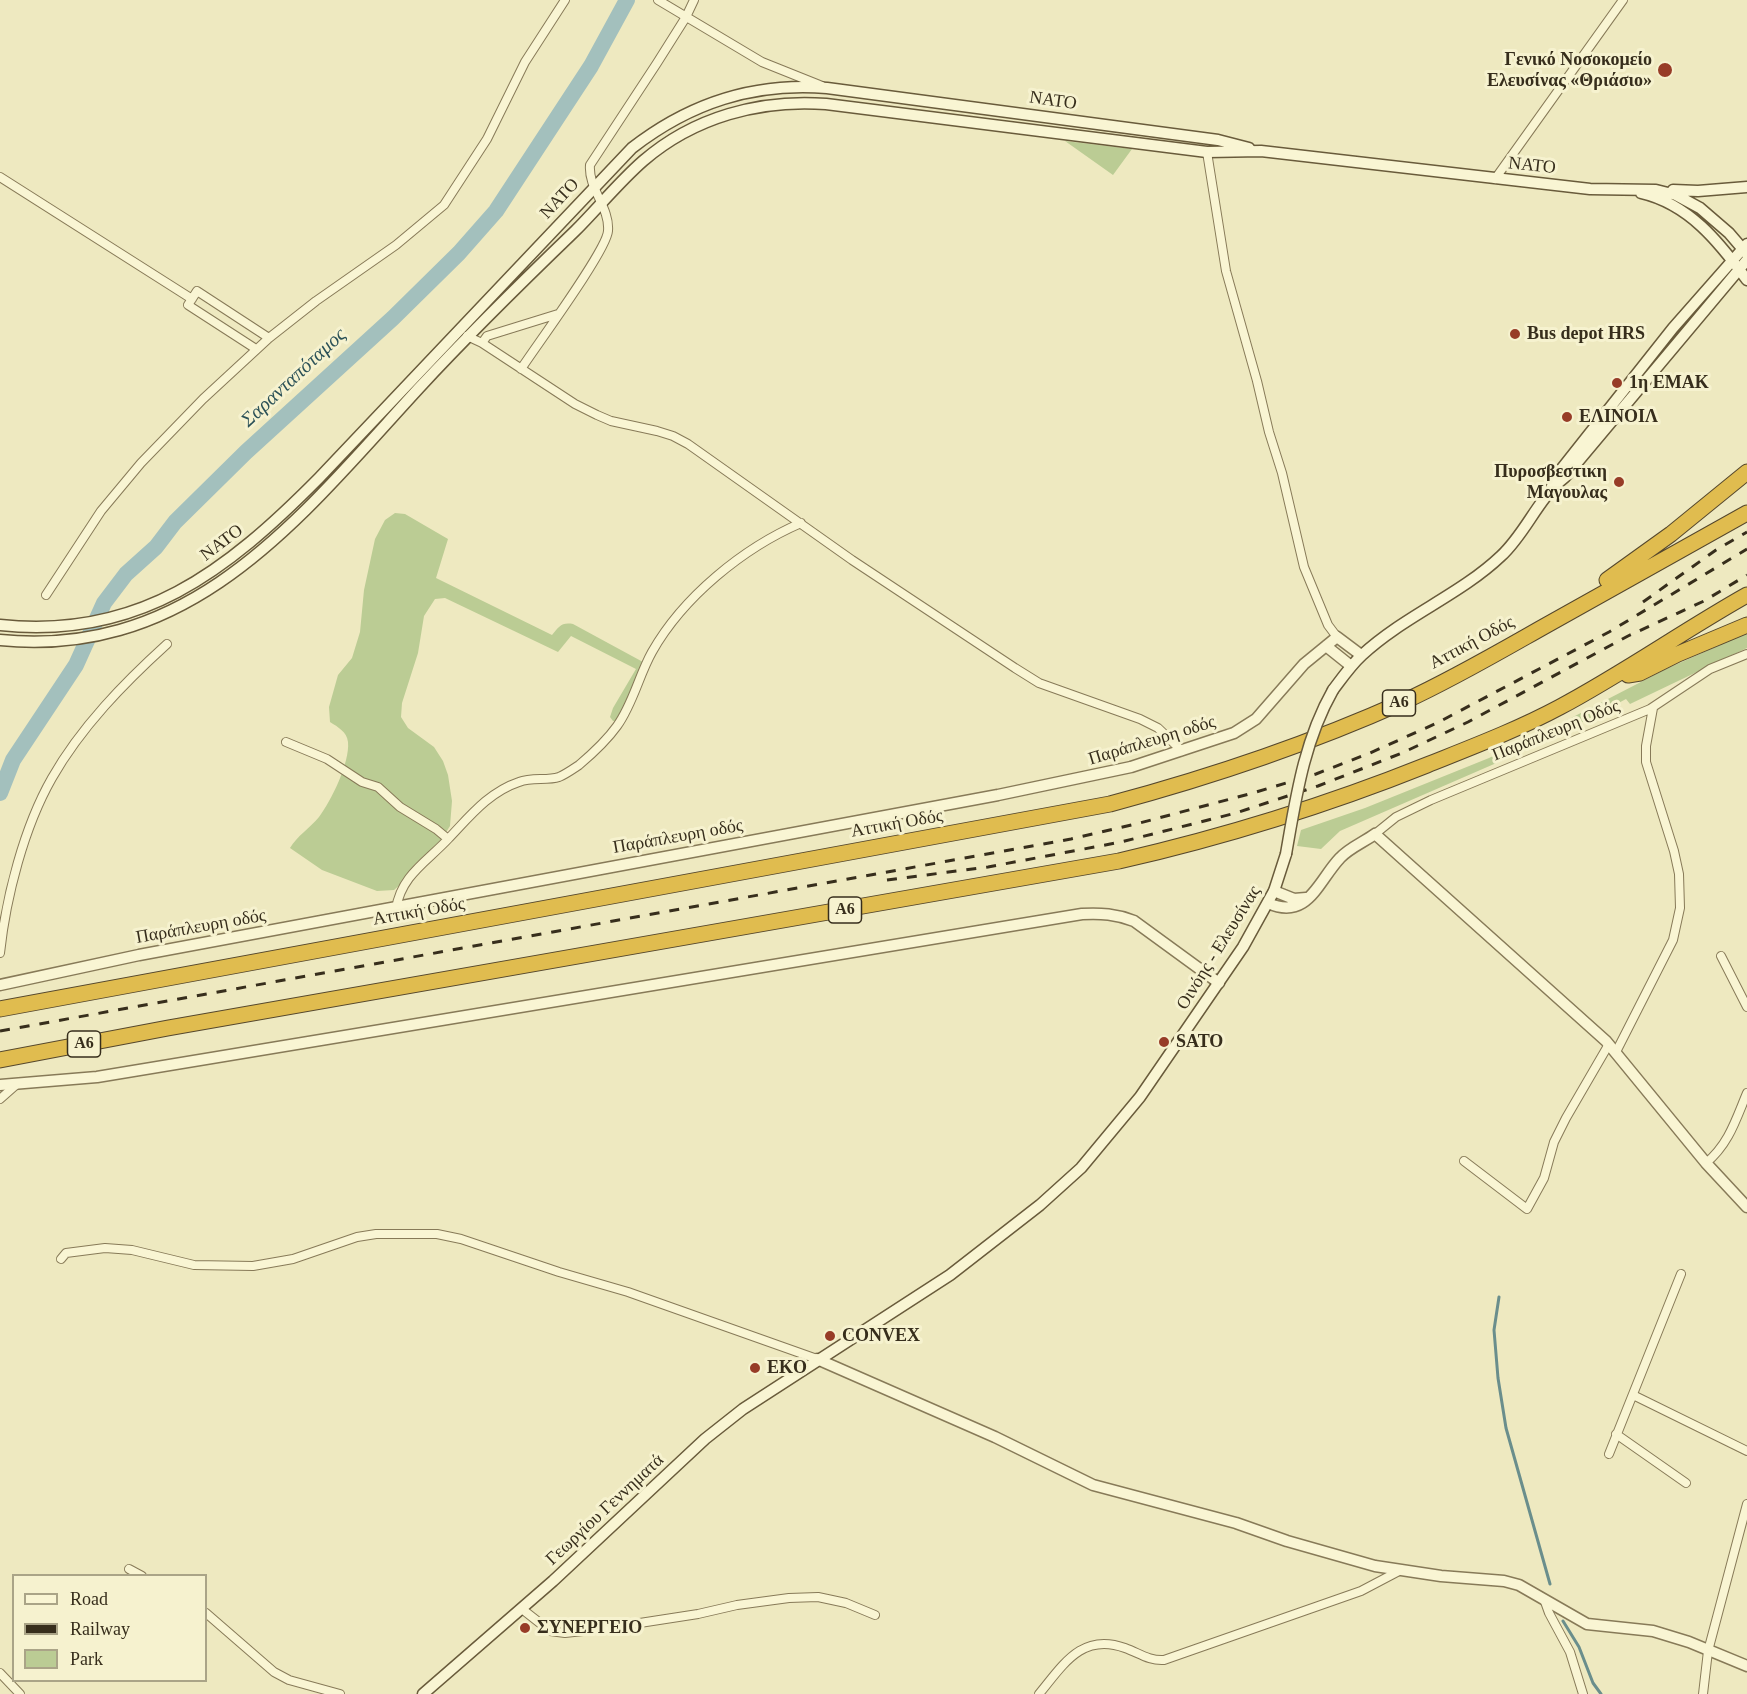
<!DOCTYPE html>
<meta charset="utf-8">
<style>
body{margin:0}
#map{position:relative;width:1747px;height:1694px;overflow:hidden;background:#eee9c0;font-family:"Times New Roman",serif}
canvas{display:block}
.legend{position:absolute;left:12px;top:1574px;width:195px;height:108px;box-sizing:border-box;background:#f6f2cf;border:2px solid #aaa487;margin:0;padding:8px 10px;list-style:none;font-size:18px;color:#372e1c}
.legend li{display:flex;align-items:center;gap:12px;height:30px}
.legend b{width:30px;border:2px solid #aaa487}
</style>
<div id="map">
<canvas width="1747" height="1694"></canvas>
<ul class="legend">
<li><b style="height:8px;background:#f9f5d3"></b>Road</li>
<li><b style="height:8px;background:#372e1c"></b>Railway</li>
<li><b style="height:16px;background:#bbcc94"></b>Park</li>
</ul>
</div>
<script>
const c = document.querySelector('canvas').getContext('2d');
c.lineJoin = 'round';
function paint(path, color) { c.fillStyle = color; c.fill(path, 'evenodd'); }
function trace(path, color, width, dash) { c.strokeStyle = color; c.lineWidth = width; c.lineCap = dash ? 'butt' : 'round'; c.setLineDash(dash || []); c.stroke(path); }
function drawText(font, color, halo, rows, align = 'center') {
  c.font = font + ' "Times New Roman",serif'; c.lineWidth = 6; c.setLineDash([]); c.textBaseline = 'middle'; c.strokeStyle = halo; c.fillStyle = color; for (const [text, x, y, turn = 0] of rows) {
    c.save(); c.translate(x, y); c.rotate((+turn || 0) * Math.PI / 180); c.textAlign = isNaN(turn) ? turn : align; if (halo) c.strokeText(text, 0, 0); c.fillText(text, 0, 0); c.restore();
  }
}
paint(new Path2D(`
 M 1065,141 L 1132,149 L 1113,175 Z
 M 395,513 L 405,514 L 448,539 L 436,578 L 552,635 C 559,627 561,622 573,624 L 643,662 L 644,664 L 617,721 L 613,721 L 610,717 L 613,708 L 636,669 L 571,636 L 558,652 L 445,598 L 435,599 L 424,616 L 418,653 L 402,703 L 401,717 L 408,728 L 434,747 L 443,761 L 448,775 L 452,801 L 450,826 L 441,840 L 414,865 L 401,884 L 394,890 L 377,891 L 322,870 L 290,848 C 297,836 310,828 319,817 C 331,801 350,763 348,742 C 347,732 338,727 330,722 L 329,707 L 338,675 L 352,658 L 360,632 L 364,590 L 375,539 L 385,520 Z
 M 1747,633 L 1747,648 L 1630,704 L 1626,699 L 1547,741 L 1340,831 L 1321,849 L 1297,846 L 1301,830 L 1365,808 L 1489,758 L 1544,732 L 1666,669 Z`), '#bbcc94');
trace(new Path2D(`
 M 1499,1297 L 1494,1330 L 1498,1378 L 1506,1428 L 1550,1584
 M 1563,1621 L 1579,1647 L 1593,1683 L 1601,1694`), '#6a8e8c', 3);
trace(new Path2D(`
 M 0,793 L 13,760 L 76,665 L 104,603 L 126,574 L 156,547 L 175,522 L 246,452 L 393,318 L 459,253 L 496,211 L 591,66 L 627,0`), '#a3c0bd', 16);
const minor = new Path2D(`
 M 658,0 L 762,62 L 822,86
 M 1207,152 L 1226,271 L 1257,381 L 1269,432 L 1282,473 L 1304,567 L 1328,625 L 1337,637
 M 0,177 L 192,299
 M 1495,179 L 1623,0
 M 467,336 L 482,343 L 575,404 L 597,415 L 611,421 L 657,431 L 673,436 L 688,444 L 852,560 L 1015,668 L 1039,683 L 1140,719 L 1158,728 L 1182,751
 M 482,343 L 487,336 L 558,314
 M 256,349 L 188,305 L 197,291 L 269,338
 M 521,369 C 536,346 607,250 608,231 C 610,207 588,189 590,165 L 657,63 L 686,17 L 694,0
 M 46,595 L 101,511 L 141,463 L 203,399 L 269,338 L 316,301 L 396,245 L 444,205 L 487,139 L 525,62 L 565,0
 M 286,742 L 327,759 L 362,782 L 378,787 L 400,807 L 436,829 L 448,839
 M 1375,834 L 1396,817 L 1431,800 L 1650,709 L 1710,669 L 1747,654
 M 396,909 C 401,875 428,861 449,838 C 470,816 489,792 519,782 C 532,777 547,781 559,777 C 566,774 573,769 579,765 C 592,754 607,740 617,726 C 633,704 639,675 652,652 C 683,597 743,548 801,523
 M 0,953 C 6,897 24,827 52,778 C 81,727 124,683 167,644
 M 1721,956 L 1747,1007
 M 1616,1052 L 1673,940 L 1680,908 L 1679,874 L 1674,851 L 1646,762 L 1646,746 L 1653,708
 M 0,1099 L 17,1084
 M 1464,1161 L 1527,1209 L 1544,1178 L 1554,1142 L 1566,1118 L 1609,1044
 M 1706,1163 C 1729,1144 1736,1119 1747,1093
 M 61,1259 L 66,1253 L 105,1248 L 132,1250 L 194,1265 L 253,1266 L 293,1259 L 357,1237 L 376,1234 L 437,1234 L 461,1239 L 559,1272 L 628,1292 L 817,1359
 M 1633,1395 L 1747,1451
 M 1616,1434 L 1686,1483
 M 1609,1454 L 1681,1274
 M 129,1569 L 142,1576
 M 1544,1599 L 1549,1613 L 1570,1652 L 1583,1694
 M 522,1609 L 550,1631 L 565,1633 L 601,1629 L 698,1614 L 737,1605 L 789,1598 L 818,1597 L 846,1603 L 875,1615
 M 206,1613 L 274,1672 L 289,1680 L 340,1694
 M 0,1673 L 20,1694
 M 1039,1694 C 1063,1665 1082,1632 1125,1648 C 1139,1653 1149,1661 1164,1660 L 1361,1591 L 1399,1571
 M 1703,1694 L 1708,1651 L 1747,1504`);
const tertiary = new Path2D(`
 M 1326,646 L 1351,666
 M 1274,891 L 1294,899 L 1306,898
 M 1268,903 C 1308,921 1318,881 1340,858 C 1349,848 1364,842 1375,834 L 1606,1041 L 1706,1163 L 1747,1207
 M 0,985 L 139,955 L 998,795 L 1131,767 L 1234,733 L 1256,719 L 1304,664 L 1337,637 L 1361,655
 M 0,1085 L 97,1077 L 1082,914 C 1101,913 1116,914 1134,921 L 1219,983
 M 817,1359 L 995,1437 L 1093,1485 L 1236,1523 L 1287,1541 L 1375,1566 L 1441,1576 L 1504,1581 L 1519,1585 L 1587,1624 L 1653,1631 L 1689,1642 L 1747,1666`);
const secondary = new Path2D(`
 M 1673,190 L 1698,191 L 1747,187
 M 1641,193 C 1689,204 1719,242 1747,280
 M 1552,486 L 1559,472 L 1673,328 L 1747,244
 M 0,625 C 139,640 227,571 319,478 L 632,148 C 690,103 753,82 827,88 L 1218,140 L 1249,148
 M 0,640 C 194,659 302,515 419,388 C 469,334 522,282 575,231 C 598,208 619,182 643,161 C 694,117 760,99 826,104 L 1207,152 L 1261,151 L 1590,189 L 1656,190 L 1676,195 L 1700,208 L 1729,233 L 1747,254
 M 1333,690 C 1342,678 1351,665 1362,655 C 1404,616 1460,595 1501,556 C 1526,533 1538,498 1565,477 L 1747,260
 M 423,1694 L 553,1581 L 705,1439 L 743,1409 L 950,1275 L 1040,1205 L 1081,1168 L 1140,1097 L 1243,947 L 1274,891 L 1286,854`);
const motorway = new Path2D(`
 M 1607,580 L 1671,534 L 1747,472
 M 1628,675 L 1640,673 L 1678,654 L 1747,625
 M 0,1009 L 1110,804 C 1211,777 1309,744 1405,701 C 1453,679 1499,652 1545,626 C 1612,588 1680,551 1747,513
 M 0,1060 L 168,1028 L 1119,861 C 1224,837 1327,805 1427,765 C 1472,747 1517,730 1560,707 C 1624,673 1683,631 1747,595`);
trace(minor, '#877a58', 10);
trace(tertiary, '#877a58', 13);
trace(secondary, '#695b3b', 13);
trace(motorway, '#55472c', 17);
trace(minor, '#f9f5d3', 8);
trace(tertiary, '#f9f5d3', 10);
trace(secondary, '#f9f5d3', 10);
trace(motorway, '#e0bc4f', 15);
trace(new Path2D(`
 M 1643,602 L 1716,550 L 1747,532
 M 887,880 L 988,867 L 1121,842 L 1236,813 L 1318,786 L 1402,753 L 1468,722 L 1628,636 L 1704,601 L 1747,575
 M 0,1031 L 1071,839 L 1136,824 L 1253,793 L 1316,774 L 1370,753 L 1437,723 L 1609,632 L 1747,549`), '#372e1c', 3, [10, 10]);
const secondaryBridge = new Path2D(`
 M 1286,854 C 1296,797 1304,741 1333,690`);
trace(secondaryBridge, '#695b3b', 13, []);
trace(secondaryBridge, '#f9f5d3', 10);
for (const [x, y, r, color] of [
 [1665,70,8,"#973c27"],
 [1515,334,6,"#973c27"],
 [1617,383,6,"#973c27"],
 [1567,417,6,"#973c27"],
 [1619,482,6,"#973c27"],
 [1164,1042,6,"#973c27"],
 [830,1336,6,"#973c27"],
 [755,1368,6,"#973c27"],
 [525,1628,6,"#973c27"]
]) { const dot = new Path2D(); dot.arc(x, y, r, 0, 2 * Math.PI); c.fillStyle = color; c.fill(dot); trace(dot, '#f6f2cf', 2); }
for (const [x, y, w] of [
 [1399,703,33],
 [845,910,33],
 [84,1044,33]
]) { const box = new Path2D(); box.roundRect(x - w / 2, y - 13, w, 26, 4.5); c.fillStyle = '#f6f2cf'; c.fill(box); trace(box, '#372e1c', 1.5); }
drawText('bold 16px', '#372e1c', null, [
 ["Α6",1399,703],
 ["Α6",845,910],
 ["Α6",84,1044]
]);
drawText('bold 18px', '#372e1c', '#f6f2cf', [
 ["Γενικό Νοσοκομείο",1652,60,"right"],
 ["Ελευσίνας «Θριάσιο»",1652,81,"right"],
 ["Bus depot HRS",1527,334],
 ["1η ΕΜΑΚ",1629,383],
 ["ΕΛΙΝΟΙΛ",1579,417],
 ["Πυροσβεστικη",1607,472,"right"],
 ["Μαγουλας",1607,493,"right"],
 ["SATO",1176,1042],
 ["CONVEX",842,1336],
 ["EKO",767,1368],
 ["ΣΥΝΕΡΓΕΙΟ",537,1628]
], 'left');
drawText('18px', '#372e1c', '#f6f2cf', [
 ["ΝΑΤΟ",1053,101,8],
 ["ΝΑΤΟ",1532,166,6],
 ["ΝΑΤΟ",560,199,-47],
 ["ΝΑΤΟ",222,543,-37],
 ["Αττική Οδός",1472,643,-28],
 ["Παράπλευρη Οδός",1556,731,-22],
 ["Παράπλευρη οδός",1152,741,-17],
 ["Αττική Οδός",897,824,-10],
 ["Παράπλευρη οδός",678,837,-10],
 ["Αττική Οδός",419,912,-10],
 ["Παράπλευρη οδός",201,927,-10],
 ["Οινόης - Ελευσίνας",1219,948,-58],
 ["Γεωργίου Γεννηματά",605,1510,-43]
]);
drawText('italic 20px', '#2b5157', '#f6f2cf', [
 ["Σαρανταπόταμος",294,378,-43]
]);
</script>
